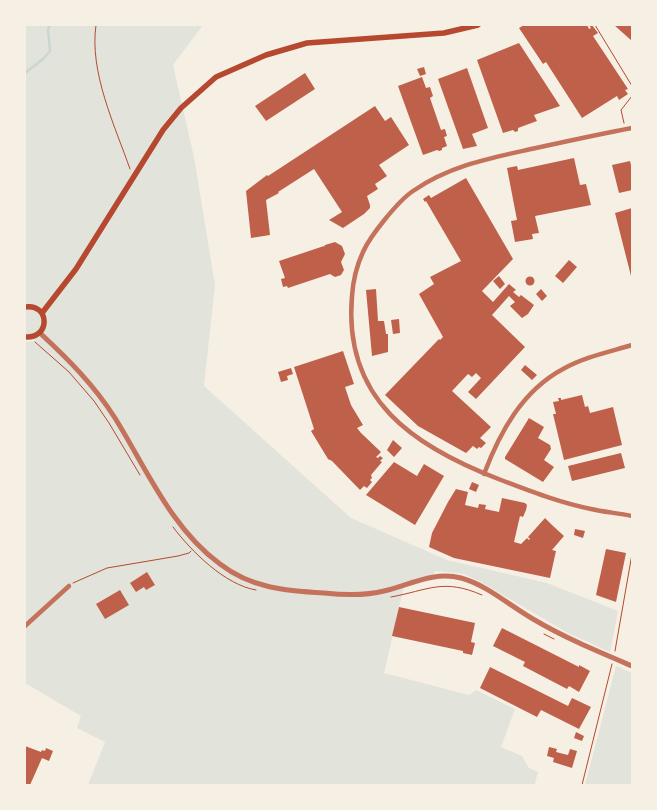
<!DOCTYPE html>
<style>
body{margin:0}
#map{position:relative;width:657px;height:810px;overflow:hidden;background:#f6efe4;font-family:"Playfair Display",serif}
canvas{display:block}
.frame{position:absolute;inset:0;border:26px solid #f6efe4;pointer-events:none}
</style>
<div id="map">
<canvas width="657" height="810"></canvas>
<div class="frame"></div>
</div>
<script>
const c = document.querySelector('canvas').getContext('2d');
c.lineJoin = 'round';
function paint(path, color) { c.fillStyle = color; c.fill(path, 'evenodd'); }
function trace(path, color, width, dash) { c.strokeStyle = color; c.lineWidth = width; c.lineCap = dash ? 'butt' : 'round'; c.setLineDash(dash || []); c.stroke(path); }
paint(new Path2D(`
 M 25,25 L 203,25 L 173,65 L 194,157 L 215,285 L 204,386 L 351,518 L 447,560 L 547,583 L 618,611 L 610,652 L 568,633 L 479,581 L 464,574 L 436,571 L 431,577 L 404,586 L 384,673 L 469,695 L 476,690 L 515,709 L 501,747 L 522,756 L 529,768 L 538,772 L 535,784 L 539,785 L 88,785 L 105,742 L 77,728 L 81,716 L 25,683 L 25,342 L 36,341 L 25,337 Z
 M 616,666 L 632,673 L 632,785 L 585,785 Z`), '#e2e4dc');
trace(new Path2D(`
 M 25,73 L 43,59 L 50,51 L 48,29 L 50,25`), '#c9d6d2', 2.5);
paint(new Path2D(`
 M 524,25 L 587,25 L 589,29 L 591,28 L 589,25 L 592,25 L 598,33 L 593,36 L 628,89 L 625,90 L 628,94 L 619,100 L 617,96 L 582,118 L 546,62 L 543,64 L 519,28 Z
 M 614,25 L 632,25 L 632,41 Z
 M 519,43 L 560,106 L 534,115 L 537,121 L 518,128 L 518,131 L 515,132 L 513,130 L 503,133 L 477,60 Z
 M 424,67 L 426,74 L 420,76 L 417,69 Z
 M 467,68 L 488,128 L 472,134 L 477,146 L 463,149 L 438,79 Z
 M 305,73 L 315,89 L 266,121 L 255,106 Z
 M 422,77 L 426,88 L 430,87 L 433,96 L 430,98 L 441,130 L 445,129 L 447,136 L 444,137 L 447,146 L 442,148 L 442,150 L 439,151 L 437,150 L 423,155 L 398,86 Z
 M 375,106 L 385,121 L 391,117 L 409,145 L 379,165 L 387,176 L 375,184 L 378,189 L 367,196 L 370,205 L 370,208 L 364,214 L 343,228 L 329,220 L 342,212 L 314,169 L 278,192 L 279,193 L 266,200 L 270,235 L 251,238 L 246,191 L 267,175 L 268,176 Z
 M 574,158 L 580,185 L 586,184 L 591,205 L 535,216 L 539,233 L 532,234 L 533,239 L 515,242 L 511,221 L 517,220 L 507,168 L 517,166 L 518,170 Z
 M 630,161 L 632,169 L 632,190 L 619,193 L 612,165 Z
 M 466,178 L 513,259 L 482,291 L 493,302 L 509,284 L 516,290 L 513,292 L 519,297 L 521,295 L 534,305 L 528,314 L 522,318 L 510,306 L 515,302 L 509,296 L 501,305 L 492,315 L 525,347 L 476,399 L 468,392 L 481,378 L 476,373 L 472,377 L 468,374 L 452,391 L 491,427 L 480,438 L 486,443 L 481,448 L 479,447 L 477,449 L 473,446 L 466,453 L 418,426 L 385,395 L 439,339 L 440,340 L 443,337 L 419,294 L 434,284 L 430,277 L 461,261 L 426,201 L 425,202 L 423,199 L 429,195 L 431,198 Z
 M 632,208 L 632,275 L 631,276 L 615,213 Z
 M 335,242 L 342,246 L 345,254 L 341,262 L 344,270 L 341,275 L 335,277 L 330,274 L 288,288 L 287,286 L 283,287 L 281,279 L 285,278 L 279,261 L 324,246 L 324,247 L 325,245 Z
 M 569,260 L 577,267 L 563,283 L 555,276 Z
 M 499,276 L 505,284 L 500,289 L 493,281 Z
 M525.5 281a4.5 4.5 0 1 1 9 0a4.5 4.5 0 1 1-9 0Z
 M 376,289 L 378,321 L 384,321 L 386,334 L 388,334 L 388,352 L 372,356 L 366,290 Z
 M 541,289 L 547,296 L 542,301 L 536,294 Z
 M 399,319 L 400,333 L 393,334 L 391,320 Z
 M 343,351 L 354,384 L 345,387 L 351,405 L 363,425 L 357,428 L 361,433 L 381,452 L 376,457 L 378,458 L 380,456 L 383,458 L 380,461 L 382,462 L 371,475 L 372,478 L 370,480 L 372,482 L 367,488 L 364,486 L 360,490 L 332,461 L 328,459 L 311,431 L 314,429 L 294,367 Z
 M 525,365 L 537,375 L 532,380 L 521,370 Z
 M 291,368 L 293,374 L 287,376 L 288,380 L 281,382 L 278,372 Z
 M 582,395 L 585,407 L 588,406 L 590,413 L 613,407 L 622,445 L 564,460 L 553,414 L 556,414 L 553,402 L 559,401 L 558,398 L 561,398 L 561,400 Z
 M 529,418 L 544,427 L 538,438 L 550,445 L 551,449 L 544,460 L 554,467 L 543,482 L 505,459 L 505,457 Z
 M 393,440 L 402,448 L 394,457 L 387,450 Z
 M 621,453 L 625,468 L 572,481 L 568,466 Z
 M 394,462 L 417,476 L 424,464 L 444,476 L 415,525 L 366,495 Z
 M 472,482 L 479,485 L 476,492 L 469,489 Z
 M 456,489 L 468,492 L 465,505 L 478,508 L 479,504 L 486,505 L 485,509 L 499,512 L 502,498 L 525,503 L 527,505 L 526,510 L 523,517 L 520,516 L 514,542 L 521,544 L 527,538 L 529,540 L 530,539 L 528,537 L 545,518 L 552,525 L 564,536 L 552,550 L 556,551 L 550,578 L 454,558 L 429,547 L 432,533 L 448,502 Z
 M 575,529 L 585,531 L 583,538 L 574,535 Z
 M 606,549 L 626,553 L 616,602 L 596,595 Z
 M 147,572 L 155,585 L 146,590 L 144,587 L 136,592 L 130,583 Z
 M 120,590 L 129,605 L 105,619 L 96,604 Z
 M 399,607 L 475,623 L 471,642 L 475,643 L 472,655 L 463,653 L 463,651 L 392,636 Z
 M 502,628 L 579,667 L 579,665 L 590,671 L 579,692 L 569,686 L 567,689 L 523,666 L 525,662 L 493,646 Z
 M 490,667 L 568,706 L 572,698 L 591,707 L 579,729 L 541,710 L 537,717 L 480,688 Z
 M 576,732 L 584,736 L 582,741 L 574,738 Z
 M 25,746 L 41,752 L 42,750 L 45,751 L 46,748 L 53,751 L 49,761 L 42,758 L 30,785 L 25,785 Z
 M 549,747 L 557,749 L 556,752 L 568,755 L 570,749 L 577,751 L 572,768 L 553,762 L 554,758 L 547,756 Z`), '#bf614a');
trace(new Path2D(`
 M 96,25 C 89,72 115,126 130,169
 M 595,25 L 632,86
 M 624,123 L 621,110 L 632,96
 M 35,342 L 69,372 L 94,401 L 109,423 L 140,475
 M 173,527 C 191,551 225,585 256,590
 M 73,583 L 107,568 L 178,556 L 189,553 L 191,551
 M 391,597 C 429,590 443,578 482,595
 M 544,634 L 554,639
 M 615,651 L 632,554
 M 582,785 L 612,664`), '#b5482f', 1);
trace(new Path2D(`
 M 632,128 C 600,134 568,141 536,148 C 491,158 451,165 413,191 C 398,201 370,236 363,252 C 357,265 353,281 352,296 C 343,400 414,447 501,480 C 530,491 560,503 591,509 C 604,512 618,513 632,516
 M 484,474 C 500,432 522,391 563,369 C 584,357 609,352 632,345
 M 25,626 L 69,586`), '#c5725c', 4.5);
trace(new Path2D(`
 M 40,333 C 68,359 94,385 115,418 C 146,468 171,528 220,564 C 251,588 286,591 324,593 C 343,595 365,596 384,591 C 410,585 433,571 461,578 C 487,585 510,606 533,619 C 565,638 599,652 632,666`), '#c5725c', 5);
trace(new Path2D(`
 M 25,307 C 50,303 51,339 25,337
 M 42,313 L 76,269 L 163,130 L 181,108 L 216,77 L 266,55 L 307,43 L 444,33 L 478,25`), '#b5482f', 5.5);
</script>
